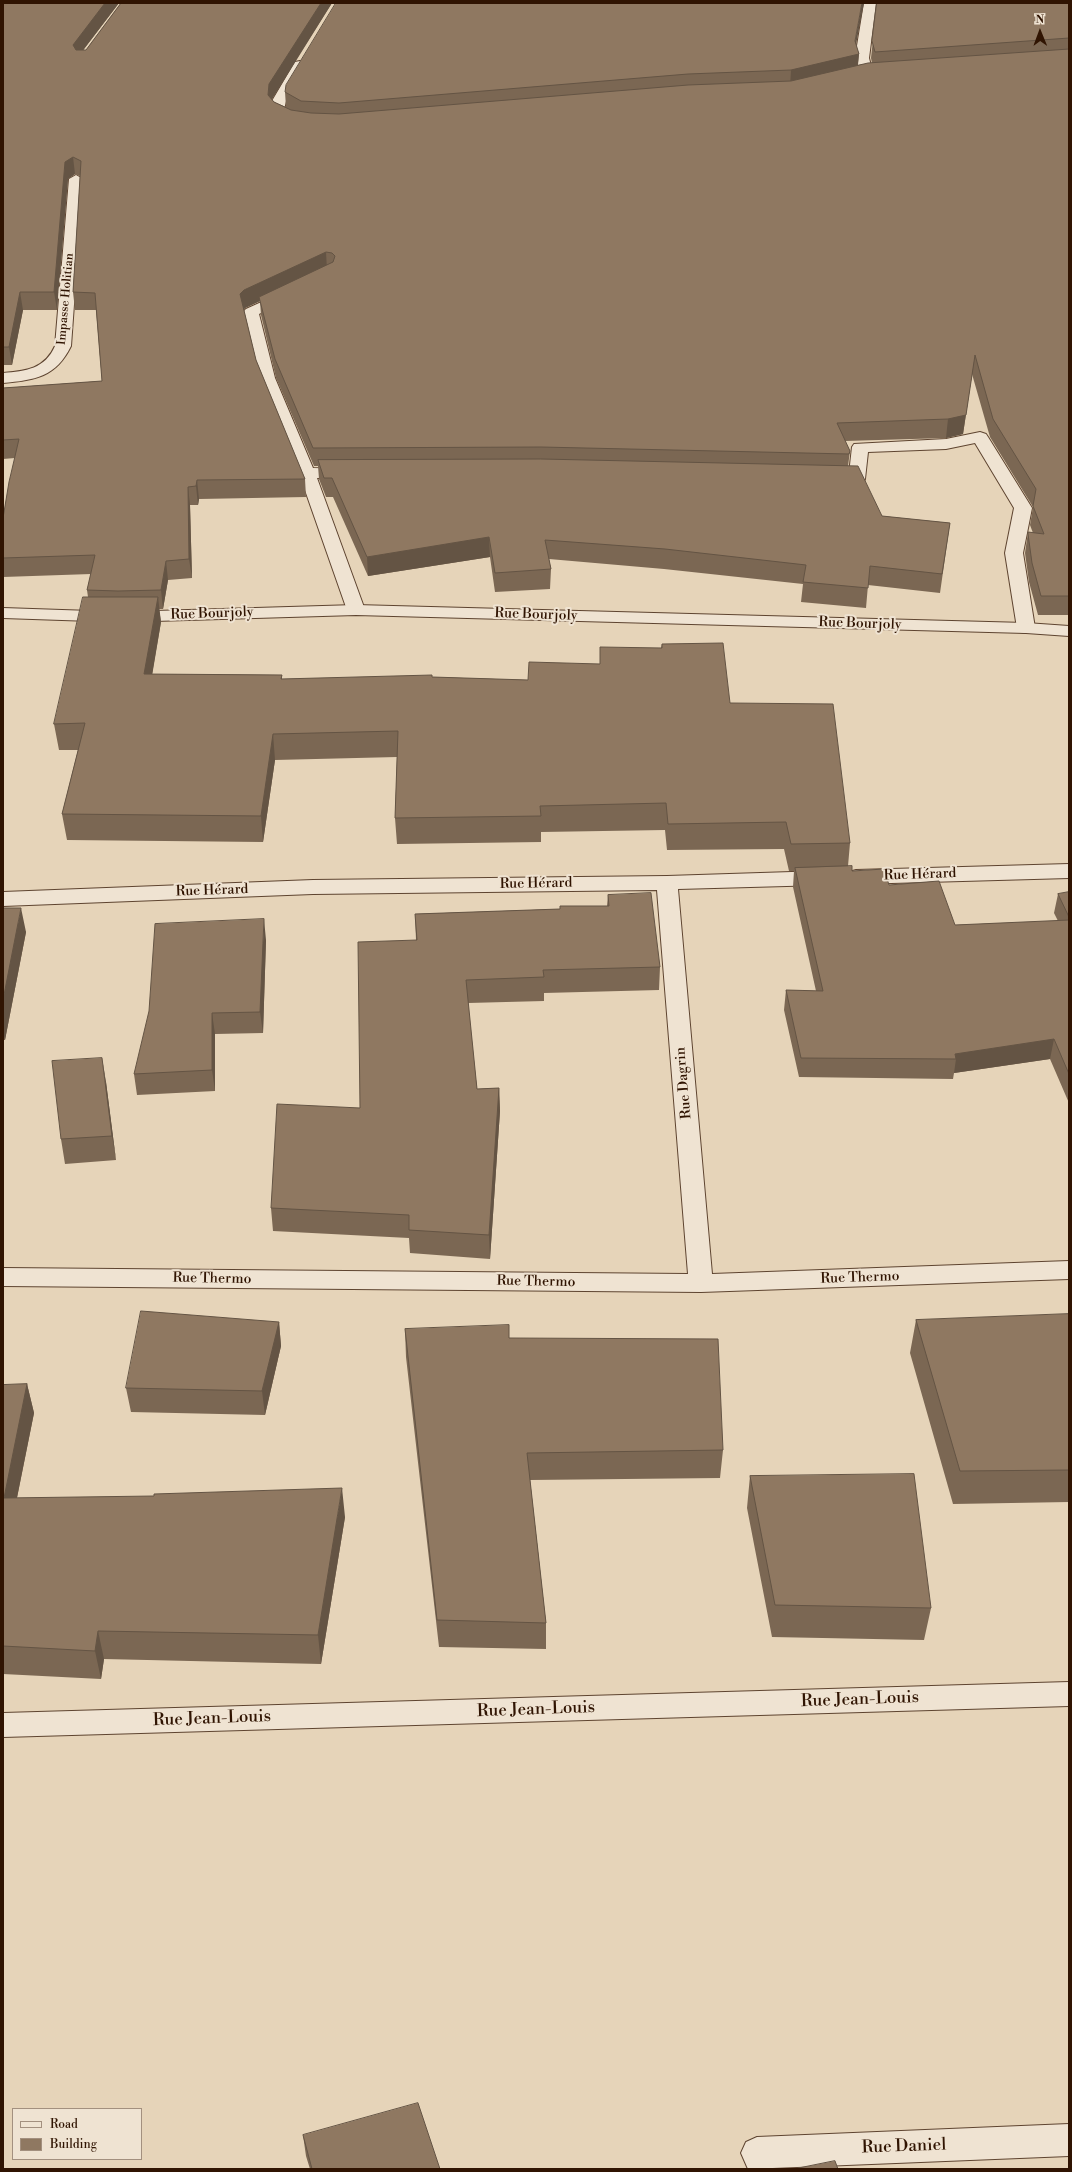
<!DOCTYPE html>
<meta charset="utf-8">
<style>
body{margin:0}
#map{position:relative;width:1072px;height:2172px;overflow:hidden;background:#e6d4b9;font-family:"Libre Bodoni",serif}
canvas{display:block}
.frame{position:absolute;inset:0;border:4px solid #301402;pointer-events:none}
.legend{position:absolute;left:12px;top:2108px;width:130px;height:52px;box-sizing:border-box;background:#efe3d2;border:1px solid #a3907f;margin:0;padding:5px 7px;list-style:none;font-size:12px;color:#301402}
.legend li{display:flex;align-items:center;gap:8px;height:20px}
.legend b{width:20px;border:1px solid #a3907f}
.north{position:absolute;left:1020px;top:12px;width:40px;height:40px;-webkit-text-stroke:3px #efe3d2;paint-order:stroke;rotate:359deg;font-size:11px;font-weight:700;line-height:16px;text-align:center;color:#301402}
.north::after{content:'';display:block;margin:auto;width:14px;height:18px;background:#301402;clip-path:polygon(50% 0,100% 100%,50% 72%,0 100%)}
</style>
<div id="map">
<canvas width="1072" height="2172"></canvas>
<div class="frame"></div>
<ul class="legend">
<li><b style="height:5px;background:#efe3d2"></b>Road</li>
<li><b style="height:11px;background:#8f7861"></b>Building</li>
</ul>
<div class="north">N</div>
</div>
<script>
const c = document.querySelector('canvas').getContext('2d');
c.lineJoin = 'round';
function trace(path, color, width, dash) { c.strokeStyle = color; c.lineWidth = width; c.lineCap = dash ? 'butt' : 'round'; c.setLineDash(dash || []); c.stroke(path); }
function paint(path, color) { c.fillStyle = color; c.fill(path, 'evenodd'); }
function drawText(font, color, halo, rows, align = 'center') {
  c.font = font + ' "Libre Bodoni",serif'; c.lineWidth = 4; c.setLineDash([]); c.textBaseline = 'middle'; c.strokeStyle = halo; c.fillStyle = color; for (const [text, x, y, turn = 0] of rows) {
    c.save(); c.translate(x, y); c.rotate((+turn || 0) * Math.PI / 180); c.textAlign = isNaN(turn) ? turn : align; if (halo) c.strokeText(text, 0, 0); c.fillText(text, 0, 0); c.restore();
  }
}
const service = new Path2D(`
 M 864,3 L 876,3 L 869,58 L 873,74 L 866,78 L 859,74 L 855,58 Z
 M 300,61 L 307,65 L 286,101 L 284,110 L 290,116 L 300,118 L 302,121 L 295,125 L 281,123 L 270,111 L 272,101 L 295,62 Z
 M 288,290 L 293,292 L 296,295 L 293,298 L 259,314 L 275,378 L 313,468 L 355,469 L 357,473 L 355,477 L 317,478 L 365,610 L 362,614 L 356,615 L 350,614 L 347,610 L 299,473 L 259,378 L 243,312 L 246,309 Z
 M 980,432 L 986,434 L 988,437 L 1032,508 L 1023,553 L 1035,628 L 1032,632 L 1026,633 L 1020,632 L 1017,628 L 1005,553 L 1014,508 L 975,443 L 946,449 L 868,452 L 865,479 L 863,483 L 834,483 L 832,479 L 834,475 L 849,474 L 852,447 L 854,444 L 946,439 Z`);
const minor = new Path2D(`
 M 76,175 L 83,179 L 71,346 C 56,377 35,380 3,383 L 3,373 C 26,371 45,369 55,346 L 69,179 Z
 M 356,605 L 1026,623 L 1069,626 L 1069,636 L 1026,633 L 356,615 L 121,622 L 3,618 L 3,608 L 121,612 Z
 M 1069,864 L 1069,878 L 856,884 L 849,882 L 846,877 L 849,872 L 856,870 Z
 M 823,871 L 830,873 L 833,878 L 830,883 L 823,885 L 678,889 L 712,1274 L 1069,1261 L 1069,1279 L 701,1292 L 3,1286 L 3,1268 L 688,1274 L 657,890 L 313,894 L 3,906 L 3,892 L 313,880 L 667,876 Z
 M 1069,1682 L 1069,1706 L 3,1737 L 3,1713 Z
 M 1069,2124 L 1069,2156 L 748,2169 L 741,2153 L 746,2142 L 757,2137 Z`);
trace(service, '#5e4430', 2);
trace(minor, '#5e4430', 2);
paint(service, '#efe3d2');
paint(minor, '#efe3d2');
paint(new Path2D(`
 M 3,3 L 119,3 L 83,50 L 86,50 L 121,3 L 332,3 L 271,99 L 274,102 L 286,107 L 285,92 L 856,45 L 859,54 L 858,65 L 872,63 L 871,58 L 877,3 L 876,3 L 1069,3 L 1069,615 L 1038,615 L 1029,582 L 1025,553 L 1028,532 L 1033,533 L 1030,525 L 1033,507 L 990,437 L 972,374 L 963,434 L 946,438 L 845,441 L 850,451 L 848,466 L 882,516 L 950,523 L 940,593 L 868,585 L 866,608 L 801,602 L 803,584 L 664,569 L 549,559 L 551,569 L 550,589 L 495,592 L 490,557 L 368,576 L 333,497 L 326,497 L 319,479 L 318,466 L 314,466 L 276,378 L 261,315 L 260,301 L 245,308 L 244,310 L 256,360 L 305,479 L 306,497 L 199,499 L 198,505 L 190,505 L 192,578 L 168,580 L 163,609 L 159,609 L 161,622 L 152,674 L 282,675 L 282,679 L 432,677 L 528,680 L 600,664 L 661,648 L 662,644 L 730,703 L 850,843 L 848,866 L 852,871 L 889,885 L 955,925 L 1058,921 L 1054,913 L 1058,894 L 1069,892 L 1069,1103 L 1050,1059 L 954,1073 L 953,1079 L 799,1077 L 784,1010 L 786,990 L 816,991 L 793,887 L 794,871 L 789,871 L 784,849 L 667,850 L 665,830 L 541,832 L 541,842 L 397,844 L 395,818 L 397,757 L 275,760 L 263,842 L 67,840 L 62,814 L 78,750 L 59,750 L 54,724 L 88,597 L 87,590 L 91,574 L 3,577 L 3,518 L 15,458 L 3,459 L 3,388 L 102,381 L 96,310 L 75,310 L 73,292 L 80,176 L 75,174 L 68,179 L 57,310 L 23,310 L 12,365 L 3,365 Z
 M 608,895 L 660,967 L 659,990 L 544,993 L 544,1001 L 468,1003 L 477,1089 L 499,1088 L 500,1111 L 490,1259 L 410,1253 L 409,1238 L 273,1231 L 271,1208 L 360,1108 L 416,940 L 415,914 L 560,909 L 607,906 Z
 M 3,908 L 26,932 L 5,1040 L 3,1040 Z
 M 266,940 L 263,1033 L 215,1034 L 215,1091 L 137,1095 L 134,1074 Z
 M 106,1082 L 116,1160 L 65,1164 L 61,1139 Z
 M 1069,1314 L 1069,1502 L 953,1504 L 910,1353 L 916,1320 Z
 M 279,1322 L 281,1346 L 265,1415 L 131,1412 L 126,1388 Z
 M 405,1329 L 509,1338 L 723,1450 L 720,1478 L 530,1480 L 546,1623 L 546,1649 L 439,1647 L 406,1357 Z
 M 27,1384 L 34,1413 L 17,1498 L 345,1517 L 321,1664 L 104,1659 L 101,1679 L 3,1674 L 3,1385 Z
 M 750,1476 L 931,1608 L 924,1640 L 772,1637 L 747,1508 Z
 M 303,2135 L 440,2169 L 310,2169 L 306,2156 Z`), '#7b6753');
paint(new Path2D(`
 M 105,3 L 119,3 L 75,61 L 73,45 Z
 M 321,3 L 332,3 L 271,101 L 268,95 L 269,84 Z
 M 862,3 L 864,3 L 854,55 L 859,54 L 857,71 L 790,87 L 791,70 L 855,41 Z
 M 73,157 L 75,174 L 68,179 L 57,310 L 54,292 L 65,162 Z
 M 326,252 L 327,270 L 259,297 L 260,301 L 245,308 L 242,312 L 240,294 L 244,290 Z
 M 20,292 L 23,310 L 12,365 L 9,347 Z
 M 975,355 L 963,434 L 946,438 L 948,419 Z
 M 197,480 L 199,499 L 198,505 L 196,486 Z
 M 188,487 L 190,505 L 192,578 L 189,559 Z
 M 489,537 L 490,557 L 368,576 L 367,557 Z
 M 166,561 L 168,580 L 163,609 L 161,590 Z
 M 158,597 L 161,622 L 148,700 L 144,674 Z
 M 273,734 L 275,760 L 263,842 L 261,816 Z
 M 21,908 L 26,932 L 5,1040 L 3,1032 L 3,1000 Z
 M 264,919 L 266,940 L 263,1033 L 260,1012 Z
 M 212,1013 L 215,1034 L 215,1091 L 212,1070 Z
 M 1054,1039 L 1050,1059 L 954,1073 L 956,1059 L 955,1054 Z
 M 102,1058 L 106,1082 L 116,1160 L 112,1136 Z
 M 499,1088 L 500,1111 L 490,1259 L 489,1235 Z
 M 279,1322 L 281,1346 L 265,1415 L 262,1391 Z
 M 27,1384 L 34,1413 L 11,1527 L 4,1498 Z
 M 342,1488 L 345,1517 L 321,1664 L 318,1635 Z
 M 98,1631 L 104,1659 L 101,1679 L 95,1651 Z`), '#645444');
const building = new Path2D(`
 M 3,3 L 105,3 L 73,45 L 76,50 L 86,50 L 121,3 L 321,3 L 269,84 L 268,95 L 274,102 L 291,110 L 311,113 L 339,114 L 688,85 L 791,81 L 868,63 L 1069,49 L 1069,596 L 1041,596 L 1032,563 L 1028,534 L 1028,532 L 1044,534 L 1033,506 L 1036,489 L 993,419 L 975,355 L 966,415 L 948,419 L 837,423 L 850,451 L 849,454 L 541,447 L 313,448 L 275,359 L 259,297 L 333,262 L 335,256 L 332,253 L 326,252 L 244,290 L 240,294 L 256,360 L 305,479 L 197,480 L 196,486 L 188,487 L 189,559 L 166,561 L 161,590 L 118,591 L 87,590 L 95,555 L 3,558 L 3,518 L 9,482 L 19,439 L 3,440 L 3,388 L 102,381 L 95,293 L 73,292 L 81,161 L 73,157 L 65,162 L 54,292 L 20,292 L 9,347 L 3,347 Z
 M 336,3 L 862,3 L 855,41 L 859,54 L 791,70 L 688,74 L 339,103 L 301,101 L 285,92 L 286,85 Z
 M 877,3 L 1069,3 L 1069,38 L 875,52 L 872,41 Z
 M 541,459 L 858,466 L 882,516 L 950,523 L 942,574 L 870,566 L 868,588 L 803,582 L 806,565 L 665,549 L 545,540 L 551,569 L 495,573 L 489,537 L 367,557 L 332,478 L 324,478 L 318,460 Z
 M 83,597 L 158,597 L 144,674 L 282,675 L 281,679 L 432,675 L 432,677 L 528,680 L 529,662 L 600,664 L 600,647 L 662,648 L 662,644 L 723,643 L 730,703 L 833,704 L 850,843 L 791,844 L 786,822 L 668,824 L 666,803 L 540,806 L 541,816 L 395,818 L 398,731 L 273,734 L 261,816 L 62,814 L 85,723 L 54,724 Z
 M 852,866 L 852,871 L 884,869 L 889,885 L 939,881 L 955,925 L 1069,920 L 1069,1074 L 1054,1039 L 955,1054 L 956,1059 L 801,1058 L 786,990 L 823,991 L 795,868 Z
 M 1069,892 L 1069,917 L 1058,894 Z
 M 651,893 L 660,967 L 543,970 L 544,977 L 466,980 L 477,1089 L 499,1088 L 489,1235 L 409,1230 L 409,1215 L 271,1208 L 277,1104 L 360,1108 L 358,942 L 417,940 L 415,914 L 560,909 L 560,906 L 609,906 L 608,895 Z
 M 3,908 L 21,908 L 3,1000 Z
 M 264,919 L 260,1012 L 212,1013 L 212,1070 L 134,1074 L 149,1011 L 155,924 Z
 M 102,1058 L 112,1136 L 61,1139 L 52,1061 Z
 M 141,1311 L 279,1322 L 262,1391 L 126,1388 Z
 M 1069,1314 L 1069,1470 L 960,1471 L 916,1320 Z
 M 509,1325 L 509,1338 L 718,1339 L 723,1450 L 527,1453 L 546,1623 L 437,1620 L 405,1329 Z
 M 27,1384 L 4,1498 L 154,1496 L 154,1494 L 342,1488 L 318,1635 L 98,1631 L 95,1651 L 3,1646 L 3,1385 Z
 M 914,1474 L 931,1608 L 775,1605 L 750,1476 Z
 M 418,2103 L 440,2169 L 312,2169 L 303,2135 Z
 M 835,2161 L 838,2169 L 794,2169 Z`);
paint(building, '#8f7861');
trace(building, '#645444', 1);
drawText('12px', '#301402', '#efe3d2', [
 ["Impasse Holitian",66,299,-85]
]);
drawText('14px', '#301402', '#efe3d2', [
 ["Rue Bourjoly",212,614,-2],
 ["Rue Bourjoly",536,615,2],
 ["Rue Bourjoly",860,624,2],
 ["Rue Hérard",920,875,-2],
 ["Rue Hérard",536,884,-1],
 ["Rue Hérard",212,891,-2],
 ["Rue Dagrin",684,1083,-95],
 ["Rue Thermo",860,1278,-2],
 ["Rue Thermo",212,1279,1],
 ["Rue Thermo",536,1282,1]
]);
drawText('17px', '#301402', '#efe3d2', [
 ["Rue Jean-Louis",860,1700,-2],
 ["Rue Jean-Louis",536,1710,-2],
 ["Rue Jean-Louis",212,1719,-2],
 ["Rue Daniel",904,2147,-2]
]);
</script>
